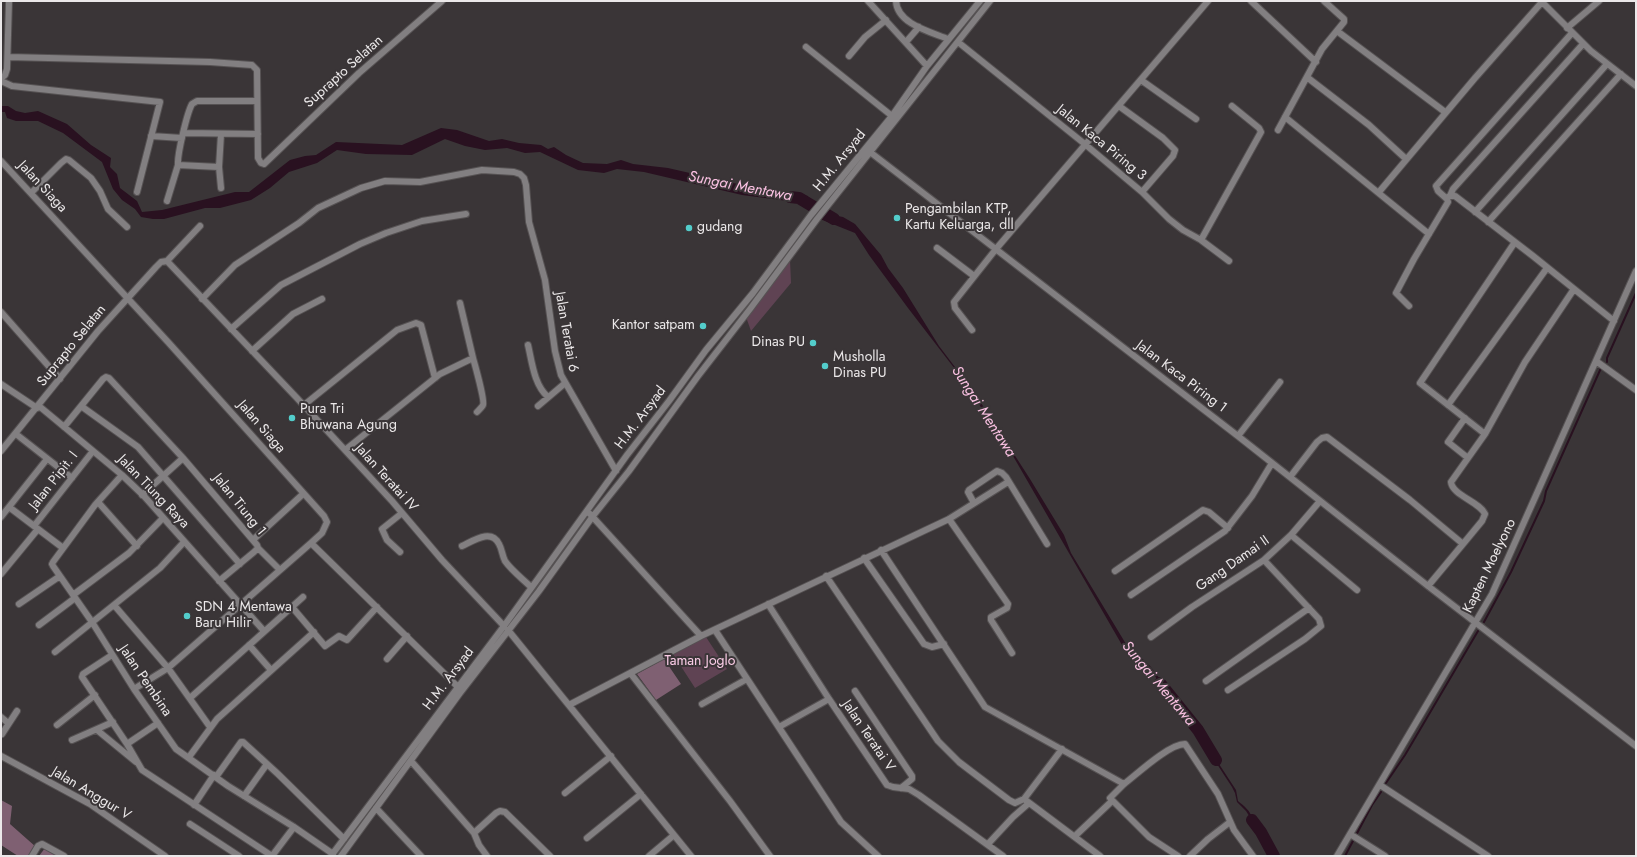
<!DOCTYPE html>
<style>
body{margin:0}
#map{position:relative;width:1637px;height:857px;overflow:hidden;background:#3a3537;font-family:Jost,sans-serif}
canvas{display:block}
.frame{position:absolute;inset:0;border:2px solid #ebe8e9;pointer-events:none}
</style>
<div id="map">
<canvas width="1637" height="857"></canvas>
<div class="frame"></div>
</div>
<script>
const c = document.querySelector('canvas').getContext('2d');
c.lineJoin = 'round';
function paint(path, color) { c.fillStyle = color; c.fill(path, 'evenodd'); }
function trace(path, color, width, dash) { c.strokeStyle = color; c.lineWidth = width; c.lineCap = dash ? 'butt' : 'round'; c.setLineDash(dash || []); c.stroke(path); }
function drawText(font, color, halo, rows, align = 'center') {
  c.font = font + ' Jost,sans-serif'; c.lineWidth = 4; c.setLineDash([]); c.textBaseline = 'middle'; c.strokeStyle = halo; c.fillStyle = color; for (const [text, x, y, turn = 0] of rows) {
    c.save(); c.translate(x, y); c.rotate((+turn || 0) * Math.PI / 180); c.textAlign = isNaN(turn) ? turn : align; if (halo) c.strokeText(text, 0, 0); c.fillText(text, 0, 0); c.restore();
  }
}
paint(new Path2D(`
 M 790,259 L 791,283 L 751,331 L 746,317 Z
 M 706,637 L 727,669 L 695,688 L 673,654 Z`), '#5f4353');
paint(new Path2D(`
 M 664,659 L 681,684 L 656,700 L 637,674 Z
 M 1,800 L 12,806 L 10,824 L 36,847 L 30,856 L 18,856 L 1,845 Z
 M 45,848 L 58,856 L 39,856 Z`), '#7f6072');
paint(new Path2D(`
 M 1,106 L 8,106 L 16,111 L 25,113 L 38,111 L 67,124 L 91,145 L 111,158 L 110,167 L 117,174 L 120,188 L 137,201 L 142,212 L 162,210 L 235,192 L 249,192 L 290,160 L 305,156 L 316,155 L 336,142 L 402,145 L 441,128 L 457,130 L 489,141 L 502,139 L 519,143 L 541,145 L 548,149 L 554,147 L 566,155 L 583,163 L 607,164 L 621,160 L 633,164 L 668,168 L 742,185 L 808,196 L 803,203 L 742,195 L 644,172 L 617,169 L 604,173 L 578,170 L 540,152 L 525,153 L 507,148 L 485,150 L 465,146 L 445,139 L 412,155 L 366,154 L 337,150 L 317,163 L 289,172 L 270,188 L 251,200 L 220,208 L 205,208 L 164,219 L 153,219 L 141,217 L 135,209 L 122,200 L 113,189 L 102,162 L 63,133 L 38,121 L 16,121 L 7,118 L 5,112 L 1,112 Z
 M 827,211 L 832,215 L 843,217 L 855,224 L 881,255 L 888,268 L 903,288 L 939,346 L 974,392 L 1030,479 L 1064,535 L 1071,553 L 1126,644 L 1150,666 L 1195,725 L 1199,729 L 1204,741 L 1236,790 L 1238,801 C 1244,806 1251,811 1252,819 L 1262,832 L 1275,856 L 1274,856 L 1262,833 L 1256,827 L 1246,811 L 1237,802 L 1235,793 L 1232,787 C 1199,737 1169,682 1122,645 L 1009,449 L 958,373 L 908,308 L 869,255 L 855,233 L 820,219 Z`), '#291120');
trace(new Path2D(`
 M 1607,362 L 1607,358 L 1636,293
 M 1484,622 L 1511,572 L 1544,501 L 1546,491 L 1601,368
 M 1386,783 L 1405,755 L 1478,631
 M 1345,856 L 1372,805 L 1381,792`), '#291120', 2);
trace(new Path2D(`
 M 790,197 L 799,198 L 834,219
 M 1160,683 L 1198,730 L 1216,760
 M 1252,820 L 1261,832 L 1274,856`), '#291120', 12);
const minor = new Path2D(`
 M 868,1 L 927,66
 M 896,1 C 897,24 931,32 948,39
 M 1251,1 L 1316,62
 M 1541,1 L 1591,51 L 1636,86
 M 1567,28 L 1599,1
 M 1337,31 L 1445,112
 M 906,42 L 919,27
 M 958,42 L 1086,145 L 1142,192 L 1169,219 L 1183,230 L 1201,240 L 1229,261
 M 806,47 L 892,116
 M 849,56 L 865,37 L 886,20
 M 8,57 L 210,62 L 252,65 L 257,70 L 258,158 L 261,163 L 264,164 L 359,73 L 442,1
 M 1,78 L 5,75 L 7,69 L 9,1
 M 1308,78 L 1369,125 L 1406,159
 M 1141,80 L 1196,119
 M 1,81 L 12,86 L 160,102 L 137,192
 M 1119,106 L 1163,138 L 1175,150 L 1173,156 L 1142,192
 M 1285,117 L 1429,234
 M 1278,130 L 1322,49 L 1344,22 L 1344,19 L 1324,1
 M 183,133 L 258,134
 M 151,136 L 182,138
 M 870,152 L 1238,436 L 1428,586 L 1636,746
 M 1,161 L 168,342 L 324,516 L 327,522 L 322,533 L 311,543 L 168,668 L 134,689
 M 178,165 L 219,167
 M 221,188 L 219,167 L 221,134
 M 1379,192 L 1475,78 L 1542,2
 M 31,193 L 61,163 L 66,159 L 69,160 L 91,178 L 100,191 L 108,209 L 127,227
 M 1450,196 L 1453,189 L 1583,44
 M 1446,198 L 1450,196 L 1455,196 L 1533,256 L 1614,321
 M 167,201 L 178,165 C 177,155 187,113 192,104 L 197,101 L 257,101
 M 1475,212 L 1607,64
 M 1488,222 L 1621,74
 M 1201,240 L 1261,132 L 1259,128 L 1232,106
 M 937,248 L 974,276
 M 167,261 L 296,397 L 392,501 L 442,560 L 504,626
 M 167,261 L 200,226
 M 202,299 L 235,265 L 299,223 L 318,208 L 361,188 L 385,181 L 420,182 L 482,170 L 514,172 L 520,174 L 524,178 L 526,185 L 529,222 L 545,280 L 555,351 L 561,375 L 616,471
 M 1409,306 L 1396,293 L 1414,259 L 1448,202 L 1447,199 L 1438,191 L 1436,186 L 1572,33
 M 1,312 L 60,379
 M 231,329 L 281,285 L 360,244 L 386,233 L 422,221 L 466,214
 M 972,330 L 955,308 L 954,302 L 996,249 L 1208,1
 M 528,345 C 532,362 534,385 548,397
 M 252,351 L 293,314 L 322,299
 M 473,358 C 475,365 485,401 483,405 C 482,407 479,410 477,412
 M 1596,361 L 1636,390
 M 1,384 L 37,408
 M 304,405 L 397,330 L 416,323 L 421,325 L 435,378
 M 1448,405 L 1547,268
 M 39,406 L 122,475 L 144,496 L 264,631
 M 81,406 L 138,447 L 240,564
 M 538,406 L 564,384
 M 1465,418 L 1448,442 L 1468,458
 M 64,427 L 103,379 L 106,377 L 109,378 L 183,458 L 257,545 L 258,548 L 254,552 L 219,581
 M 16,434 L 72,478
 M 1485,434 L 1420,383 L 1515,242
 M 1238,436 L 1280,382
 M 345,450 L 440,374 L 473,358 L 460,303
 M 1,451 L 98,331 L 156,267 L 161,262 L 167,261
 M 122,475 L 95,505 L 53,562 L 52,564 L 53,566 L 92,622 L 134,689 L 176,749 L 228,786 L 294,827 L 333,854
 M 1290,477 L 1317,442 L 1322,438 L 1327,437 L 1410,500 L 1463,544 L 1428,586
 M 142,495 L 183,458
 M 98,502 L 137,546
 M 974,503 L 968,492 L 969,490 L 997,471 L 1002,473 L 1006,477 L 1047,544
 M 9,507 L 63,548
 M 590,514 L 701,636 L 949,519 L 1008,482
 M 1,517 L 47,459
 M 949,519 L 1008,604 L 1007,608 L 991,617 L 991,620 L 1012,653
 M 34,526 L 93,451
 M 1291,535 L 1357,590
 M 254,539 L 303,494
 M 311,543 L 458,687
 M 1463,544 L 1482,521 L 1485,514 C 1480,502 1452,495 1451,482 L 1485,434 L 1525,362 L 1574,289
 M 462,546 C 473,541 491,528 499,544 C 502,549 502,555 505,561 C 512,571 523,579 531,587
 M 258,548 L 280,570
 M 881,550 L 985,707 L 1124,784 L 1110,798 L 1149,837 L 1178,856
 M 400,552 L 387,540 L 382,529 L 402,513
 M 864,558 L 924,644 L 932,647 L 944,644
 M 1115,571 L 1203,510 L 1209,512 L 1228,528
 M 1,574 L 38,529
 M 826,576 L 938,741 L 959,762 L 1009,800 L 1015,803 L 1024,799 L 1100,856
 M 73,595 L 129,553 L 163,518
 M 1131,595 L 1225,531 L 1252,496 L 1272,463
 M 19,604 L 60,576
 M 768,604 L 829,699 L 887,785 L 893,787 L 909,789 L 919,795 L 1003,856
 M 114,605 L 168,668 L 210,727
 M 292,607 L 325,646 L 339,636 L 347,640 L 377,607
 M 39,625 L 75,598
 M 508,630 L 691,856
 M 715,630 L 841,822 L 878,856
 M 1151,637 L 1192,607 L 1264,560 L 1291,535 L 1320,501
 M 249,645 L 271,670
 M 55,652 L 160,568 L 184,542
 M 112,655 L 83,674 L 82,677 L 127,744 L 142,770 L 272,856
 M 387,659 L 407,636
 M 631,674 L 730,801 L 770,856
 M 1206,681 L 1309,608
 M 1228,690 L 1305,639 L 1321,626 L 1319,619 L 1264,560
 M 855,691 L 912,776 L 912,779 L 901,788
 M 190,698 L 303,597
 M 702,704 L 747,679
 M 569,705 L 701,636
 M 1,717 L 8,723
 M 57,725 L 95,695
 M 779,727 L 829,699
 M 97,730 L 136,762
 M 2,734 L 17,711
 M 72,740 L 113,722
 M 127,744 L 158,723
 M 1,756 L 90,804 L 165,856
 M 189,757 L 217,719 L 314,632
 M 411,761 L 474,833 L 479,845 L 487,856
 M 216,777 L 241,742 L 243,742 L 278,774 L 344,839
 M 1124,784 C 1137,774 1169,744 1185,744 L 1218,794 L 1234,830 L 1253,856
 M 1380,785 L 1488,856
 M 565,793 L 611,756
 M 244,796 L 267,764
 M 1024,799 L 1062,749
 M 194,805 L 214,775
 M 376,808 L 421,856
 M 190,824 L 239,856
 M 474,833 L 496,813 L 500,811 L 505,812 L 550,856
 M 1350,834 L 1385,856
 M 1075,836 L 1112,801
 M 587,838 L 641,794
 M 988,844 L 1013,817 L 1029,803
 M 32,856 L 38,846 L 42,844 L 64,856
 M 272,856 L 294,827
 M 331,856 L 504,626 L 627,455 L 669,401 L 706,350 L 753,293 L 811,215 L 892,116 L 927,66 L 980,1
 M 341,856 L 460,693 L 539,591 L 593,516 L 629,471 L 698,376 L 750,309 L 817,219 L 990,1
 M 649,856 L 674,835
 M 1190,856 L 1208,839 L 1230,822
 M 1337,856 L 1492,594 L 1636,271`);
trace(minor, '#565253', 8);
trace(minor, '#827f81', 6);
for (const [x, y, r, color] of [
 [897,218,4,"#53cdcb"],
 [689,228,4,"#53cdcb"],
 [703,326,4,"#53cdcb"],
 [813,343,4,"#53cdcb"],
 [825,366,4,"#53cdcb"],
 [292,418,4,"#53cdcb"],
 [187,616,4,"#53cdcb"]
]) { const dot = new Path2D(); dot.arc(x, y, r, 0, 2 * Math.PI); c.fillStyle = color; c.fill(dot); trace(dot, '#3a3537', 1.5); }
drawText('14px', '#ebe8e9', '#3a3537', [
 ["Suprapto Selatan",344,72,-42],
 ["Jalan Kaca Piring 3",1101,143,39],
 ["H.M. Arsyad",840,161,-51],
 ["Jalan Siaga",42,187,47],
 ["Jalan Teratai 6",566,332,80],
 ["Suprapto Selatan",72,346,-51],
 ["Jalan Kaca Piring 1",1181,377,37],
 ["H.M. Arsyad",641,418,-53],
 ["Jalan Siaga",261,427,49],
 ["Jalan Teratai IV",386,478,48],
 ["Jalan Pipit. I",54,481,-52],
 ["Jalan Tiung Raya",153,492,46],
 ["Jalan Tiung 1",239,505,51],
 ["Gang Damai II",1233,564,-35],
 ["Kapten Moelyono",1490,566,-64],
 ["H.M. Arsyad",449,679,-53],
 ["Jalan Pembina",145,681,56],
 ["Jalan Teratai V",868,736,56],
 ["Jalan Anggur V",91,794,31]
]);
drawText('14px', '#ebe8e9', '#3a3537', [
 ["Pengambilan KTP,",905,210],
 ["Kartu Keluarga, dll",905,226],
 ["gudang",697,228],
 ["Kantor satpam",695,326,"right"],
 ["Dinas PU",805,343,"right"],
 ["Musholla",833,358],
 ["Dinas PU",833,374],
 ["Pura Tri",300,410],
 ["Bhuwana Agung",300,426],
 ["SDN 4 Mentawa",195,608],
 ["Baru Hilir",195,624]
], 'left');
drawText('14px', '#fbcde7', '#3a3537', [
 ["Taman Joglo",700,662]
]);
drawText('italic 15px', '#fac1e2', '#3a3537', [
 ["Sungai Mentawa",740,187,11],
 ["Sungai Mentawa",983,412,57],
 ["Sungai Mentawa",1158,684,50]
]);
</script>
